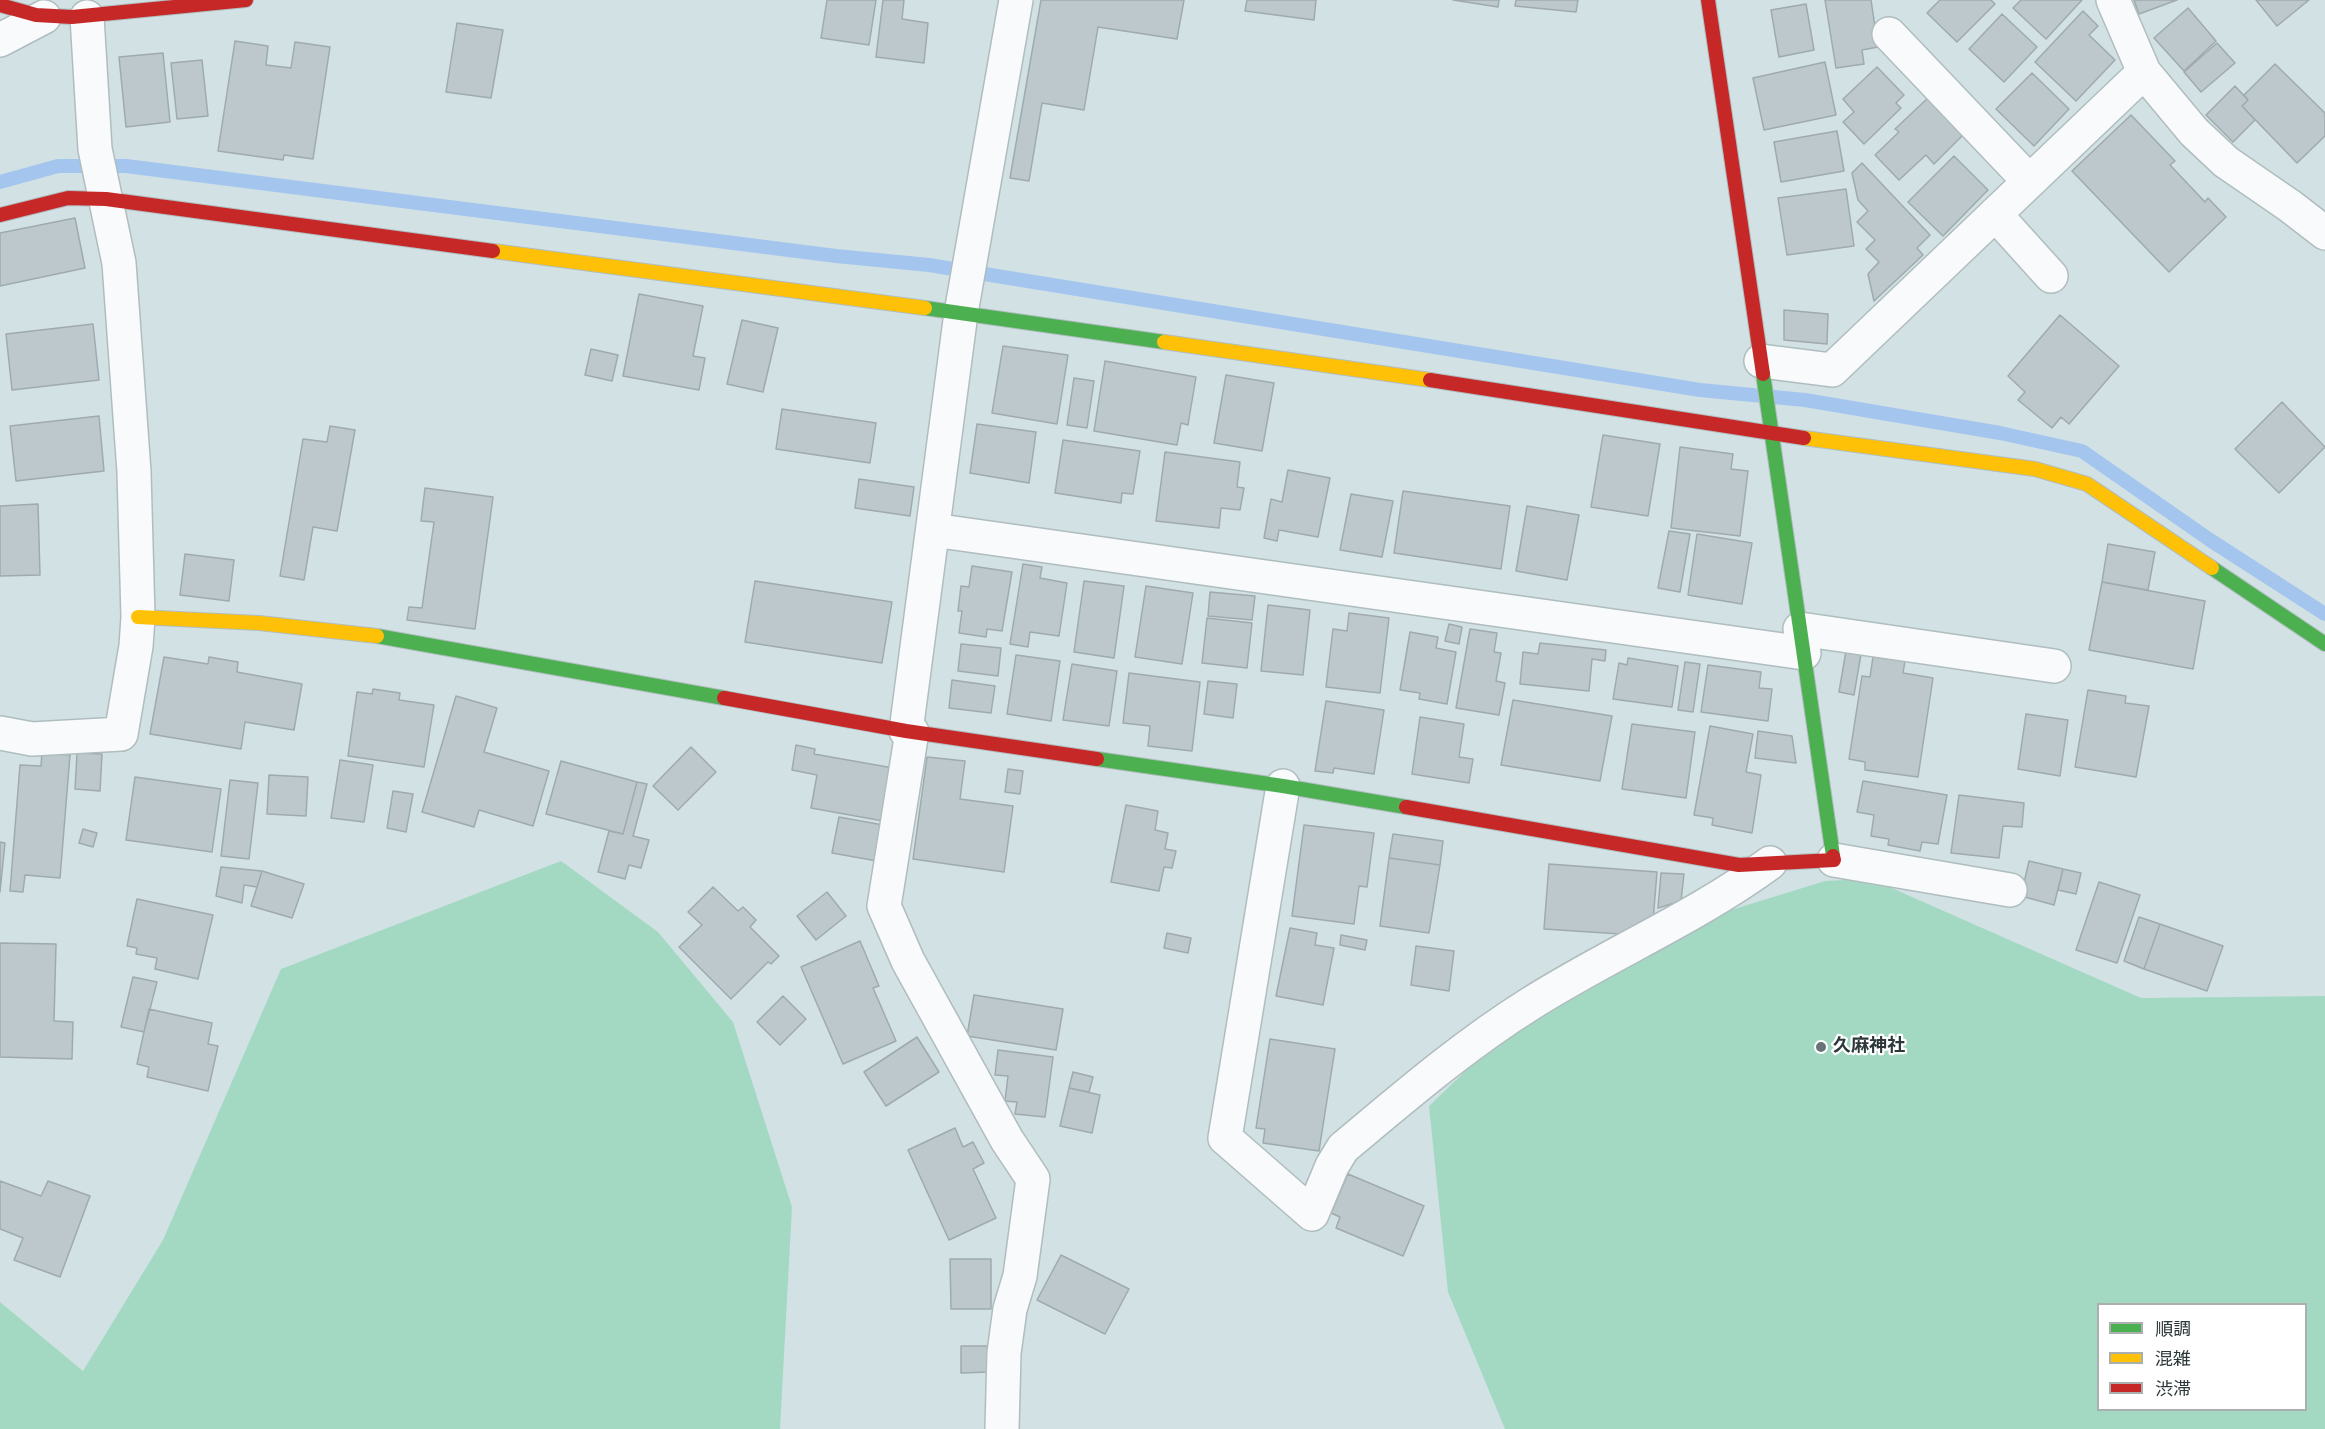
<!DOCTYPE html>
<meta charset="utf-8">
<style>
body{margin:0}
#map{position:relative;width:2325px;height:1429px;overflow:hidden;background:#d2e1e4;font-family:"Titillium Web","Noto Sans JP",sans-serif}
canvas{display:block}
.legend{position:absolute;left:2097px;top:1303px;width:210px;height:108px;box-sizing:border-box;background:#fff;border:2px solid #abafb0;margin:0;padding:8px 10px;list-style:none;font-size:18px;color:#2d383a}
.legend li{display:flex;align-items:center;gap:12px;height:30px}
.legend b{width:30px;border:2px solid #abafb0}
</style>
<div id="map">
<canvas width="2325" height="1429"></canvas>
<ul class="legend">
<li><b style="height:8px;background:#4caf50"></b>順調</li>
<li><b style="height:8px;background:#ffc107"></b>混雑</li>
<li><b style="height:8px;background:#c62828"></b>渋滞</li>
</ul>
</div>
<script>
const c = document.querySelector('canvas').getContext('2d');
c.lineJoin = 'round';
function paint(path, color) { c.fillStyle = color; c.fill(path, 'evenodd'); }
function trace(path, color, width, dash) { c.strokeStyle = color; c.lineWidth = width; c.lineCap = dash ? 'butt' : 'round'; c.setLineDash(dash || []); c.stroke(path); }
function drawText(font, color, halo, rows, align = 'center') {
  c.font = font + ' "Titillium Web","Noto Sans JP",sans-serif'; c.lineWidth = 4.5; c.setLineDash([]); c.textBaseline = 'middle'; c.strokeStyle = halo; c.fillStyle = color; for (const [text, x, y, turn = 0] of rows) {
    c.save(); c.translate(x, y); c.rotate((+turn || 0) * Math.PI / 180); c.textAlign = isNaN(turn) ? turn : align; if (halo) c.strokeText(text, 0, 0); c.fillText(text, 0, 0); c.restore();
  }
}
paint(new Path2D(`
 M 561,861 L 658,932 L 733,1022 L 792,1207 L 780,1429 L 0,1429 L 0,1302 L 83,1371 L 163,1240 L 281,969 Z
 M 1863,879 L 1887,886 L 2141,998 L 2325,996 L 2325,1429 L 1505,1429 L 1448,1292 L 1429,1106 L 1476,1061 L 1564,993 L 1728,911 L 1825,881 ZM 2098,1304 L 2306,1304 L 2306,1410 L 2098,1410 Z`), '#a3d9c3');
trace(new Path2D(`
 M 0,182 L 58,166 L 126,166 L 836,256 L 929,265 L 1700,390 L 1805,400 L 2000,433 L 2082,451 L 2210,540 L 2325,614`), '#a4c6ee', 14);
const building = new Path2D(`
 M 827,0 L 876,0 L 869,45 L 821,38 Z
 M 883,0 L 904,0 L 902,19 L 928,23 L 924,63 L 876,57 Z
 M 1041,0 L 1184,0 L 1177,39 L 1098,27 L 1084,110 L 1042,103 L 1029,181 L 1010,178 Z
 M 1247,0 L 1316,0 L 1314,20 L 1245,11 Z
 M 1453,0 L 1499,0 L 1498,7 Z
 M 1516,0 L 1578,0 L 1576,12 L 1515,6 Z
 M 1825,0 L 1871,0 L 1878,47 L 1862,50 L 1864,64 L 1836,68 Z
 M 1940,0 L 1991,0 L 1995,4 L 1957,42 L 1927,13 Z
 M 2021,0 L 2082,0 L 2046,39 L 2013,8 Z
 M 2134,0 L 2177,0 L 2139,14 Z
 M 2256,0 L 2309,0 L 2277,26 Z
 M 1806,4 L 1814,50 L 1779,57 L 1771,10 Z
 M 2188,8 L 2216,41 L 2184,71 L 2154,38 Z
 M 2083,11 L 2098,26 L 2089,35 L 2115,60 L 2076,101 L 2035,62 Z
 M 2002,14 L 2037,47 L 2004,82 L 1969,49 Z
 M 457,23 L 503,30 L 491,98 L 446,92 Z
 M 235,41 L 268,46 L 266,65 L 291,68 L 295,42 L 330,47 L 313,159 L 284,155 L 283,160 L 218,151 Z
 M 2217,43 L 2235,63 L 2201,92 L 2184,72 Z
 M 163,53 L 170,122 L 126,127 L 119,57 Z
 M 202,60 L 208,116 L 177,119 L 171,63 Z
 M 1825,62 L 1836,115 L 1764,130 L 1753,78 Z
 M 2275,64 L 2325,113 L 2325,136 L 2297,163 L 2242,106 L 2248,100 L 2244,95 Z
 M 1877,67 L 1904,95 L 1896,103 L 1901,108 L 1864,144 L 1843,122 L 1854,112 L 1843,99 Z
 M 2032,73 L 2069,109 L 2034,146 L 1996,109 Z
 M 2235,86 L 2248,100 L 2242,106 L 2255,120 L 2233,142 L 2206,115 Z
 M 1929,97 L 1964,134 L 1934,164 L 1926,155 L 1899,180 L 1875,155 L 1899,132 L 1895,129 Z
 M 2131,115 L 2175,161 L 2170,165 L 2205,202 L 2208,198 L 2226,217 L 2169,272 L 2072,171 Z
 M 1837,131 L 1844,171 L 1781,182 L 1774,142 Z
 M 1954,156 L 1988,190 L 1943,236 L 1908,202 Z
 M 1862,163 L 1930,235 L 1917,248 L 1923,255 L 1874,301 L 1868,274 L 1879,262 L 1866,249 L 1875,240 L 1857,222 L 1868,211 L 1858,200 L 1852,173 Z
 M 1846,189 L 1854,246 L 1787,255 L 1778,198 Z
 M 75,218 L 85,268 L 0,286 L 0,233 Z
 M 639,294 L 703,306 L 693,356 L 705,358 L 699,390 L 623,376 Z
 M 1784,310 L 1828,314 L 1827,344 L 1784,340 Z
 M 2060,315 L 2119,366 L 2069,424 L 2061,417 L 2052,428 L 2018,400 L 2025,392 L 2008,376 Z
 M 742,320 L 778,328 L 763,392 L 727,384 Z
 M 93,324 L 99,380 L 12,390 L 6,334 Z
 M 1003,346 L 1068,355 L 1057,424 L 992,413 Z
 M 591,349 L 618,355 L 612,381 L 585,375 Z
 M 1105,361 L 1196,377 L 1188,425 L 1181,423 L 1177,445 L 1094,431 Z
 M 1226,375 L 1274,383 L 1262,451 L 1214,443 Z
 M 1074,378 L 1094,381 L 1087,428 L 1067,425 Z
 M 2282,402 L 2325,447 L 2279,493 L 2235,449 Z
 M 782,409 L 876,423 L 870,463 L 776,449 Z
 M 99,416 L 104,471 L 16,481 L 10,426 Z
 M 977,424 L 1036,432 L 1029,483 L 970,473 Z
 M 330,426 L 355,430 L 337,531 L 313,527 L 304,580 L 280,576 L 303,439 L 327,442 Z
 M 1603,435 L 1660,444 L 1648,516 L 1591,507 Z
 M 1063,440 L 1140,451 L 1133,494 L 1122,493 L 1121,503 L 1055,493 Z
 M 1680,447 L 1733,454 L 1731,469 L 1748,471 L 1740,536 L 1671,528 Z
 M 1165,452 L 1240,462 L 1237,487 L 1244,488 L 1240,510 L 1221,508 L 1219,528 L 1156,521 Z
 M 1288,470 L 1330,478 L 1318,537 L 1279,530 L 1277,541 L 1264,538 L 1271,499 L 1282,502 Z
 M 859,479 L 914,487 L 910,516 L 855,508 Z
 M 425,488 L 493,497 L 475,629 L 407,620 L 409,607 L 422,608 L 434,522 L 421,521 Z
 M 1403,491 L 1510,506 L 1501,569 L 1394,553 Z
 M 1351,494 L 1393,501 L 1382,557 L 1340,550 Z
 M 38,504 L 40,575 L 0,576 L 0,506 Z
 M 1527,506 L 1579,515 L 1567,580 L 1516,571 Z
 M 1669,531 L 1690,534 L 1680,592 L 1658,588 Z
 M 1697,534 L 1752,543 L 1742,604 L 1688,595 Z
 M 2108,544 L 2155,552 L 2148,590 L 2102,582 Z
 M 185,554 L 234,560 L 229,601 L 180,595 Z
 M 1023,564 L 1042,567 L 1040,578 L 1067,583 L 1059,636 L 1030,632 L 1028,647 L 1010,644 Z
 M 972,566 L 1012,572 L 1002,631 L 987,629 L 986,637 L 959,633 L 962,611 L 958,611 L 961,586 L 969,587 Z
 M 755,581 L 892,602 L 882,663 L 745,642 Z
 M 1084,581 L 1124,586 L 1114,658 L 1074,652 Z
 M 2102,582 L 2205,601 L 2193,669 L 2089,650 Z
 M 1146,586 L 1193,593 L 1182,664 L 1135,657 Z
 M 1210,592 L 1255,596 L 1252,620 L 1208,616 Z
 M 1268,605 L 1310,610 L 1303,675 L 1261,671 Z
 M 1349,613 L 1389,618 L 1380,693 L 1326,687 L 1333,629 L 1347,631 Z
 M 1207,618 L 1252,623 L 1247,668 L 1202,663 Z
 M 1449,624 L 1462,627 L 1459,644 L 1445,641 Z
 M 1470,629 L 1497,633 L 1494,652 L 1501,653 L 1496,681 L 1505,683 L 1499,715 L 1456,708 Z
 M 1410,632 L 1438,637 L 1436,648 L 1456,652 L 1447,704 L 1419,699 L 1420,693 L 1400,690 Z
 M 1540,643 L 1606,650 L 1605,661 L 1592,659 L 1589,691 L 1520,684 L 1523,652 L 1538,654 Z
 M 961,644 L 1001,648 L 998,676 L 958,671 Z
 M 1846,651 L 1861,654 L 1854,695 L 1839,692 Z
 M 1016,655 L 1060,661 L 1051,721 L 1007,714 Z
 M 164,657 L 208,664 L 209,657 L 238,662 L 237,672 L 302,684 L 294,730 L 245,722 L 241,749 L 150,734 Z
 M 1873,657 L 1905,661 L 1903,673 L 1933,678 L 1918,777 L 1865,770 L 1865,762 L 1849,759 L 1862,676 L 1870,677 Z
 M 1628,658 L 1678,666 L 1672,707 L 1613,699 L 1619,663 L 1627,665 Z
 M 1685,662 L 1700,664 L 1693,712 L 1678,710 Z
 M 1072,664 L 1117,671 L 1109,726 L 1063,720 Z
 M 1708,665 L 1761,672 L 1759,688 L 1772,689 L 1768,721 L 1701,712 Z
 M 1129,673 L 1200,682 L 1192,751 L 1148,746 L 1150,726 L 1123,723 Z
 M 952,680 L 995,686 L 991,713 L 949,708 Z
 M 1208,681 L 1237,684 L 1233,718 L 1204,714 Z
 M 373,689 L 400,693 L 399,700 L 434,705 L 424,767 L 348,756 L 357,692 L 372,694 Z
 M 2088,690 L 2126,696 L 2125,703 L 2149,706 L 2136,777 L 2075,767 Z
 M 456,696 L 497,708 L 484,752 L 549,771 L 533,826 L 479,810 L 474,827 L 422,812 Z
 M 1513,700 L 1612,716 L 1600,781 L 1501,765 Z
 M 1326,701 L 1384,710 L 1374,774 L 1334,768 L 1333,773 L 1315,771 Z
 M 2026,714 L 2068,720 L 2060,776 L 2018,769 Z
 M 1420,717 L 1464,724 L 1459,757 L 1473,759 L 1469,783 L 1412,774 Z
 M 1632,724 L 1695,732 L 1686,798 L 1622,789 Z
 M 1710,726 L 1753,734 L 1746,772 L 1761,775 L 1752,833 L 1712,825 L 1713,818 L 1694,815 Z
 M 1758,731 L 1792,736 L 1796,763 L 1755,758 Z
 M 796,745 L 815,749 L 814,754 L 893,768 L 883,821 L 811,808 L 817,775 L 792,770 Z
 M 691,747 L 716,772 L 678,810 L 653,786 Z
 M 42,753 L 70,755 L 60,878 L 25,875 L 23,892 L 10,891 L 20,765 L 41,766 Z
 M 77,753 L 102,754 L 100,791 L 75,789 Z
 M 927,757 L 965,761 L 960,799 L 1013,806 L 1004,872 L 913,859 Z
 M 340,760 L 373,765 L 364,822 L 331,818 Z
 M 561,761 L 637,782 L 623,834 L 546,814 Z
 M 1008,769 L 1023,771 L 1020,794 L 1005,792 Z
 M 269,775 L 308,777 L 306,816 L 267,814 Z
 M 135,777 L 221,789 L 212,852 L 126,840 Z
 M 230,780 L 258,783 L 249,859 L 221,856 Z
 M 1863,781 L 1947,795 L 1938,844 L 1922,842 L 1920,851 L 1888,845 L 1889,839 L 1871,836 L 1874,815 L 1857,812 Z
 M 637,782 L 647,784 L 633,836 L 649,840 L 641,868 L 629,865 L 625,879 L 598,872 L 609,831 L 623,834 Z
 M 393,791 L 413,794 L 406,832 L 387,828 Z
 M 1959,795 L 2024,803 L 2022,827 L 2003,826 L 1999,858 L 1951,853 Z
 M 1126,805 L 1158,811 L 1155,830 L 1168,833 L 1165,849 L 1176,851 L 1172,868 L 1164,867 L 1159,891 L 1111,882 Z
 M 839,817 L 883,825 L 877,861 L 832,853 Z
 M 1304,825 L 1374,833 L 1367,887 L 1359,886 L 1354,924 L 1292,916 Z
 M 83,829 L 97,833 L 93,847 L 79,843 Z
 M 1393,834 L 1443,841 L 1440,865 L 1389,858 Z
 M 0,842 L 5,843 L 0,892 Z
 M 1389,858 L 1440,865 L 1429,933 L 1380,926 Z
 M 2029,861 L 2063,869 L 2054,905 L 2021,896 Z
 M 1549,864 L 1657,872 L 1653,921 L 1621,934 L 1544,929 Z
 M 221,867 L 262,871 L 257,887 L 244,885 L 242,903 L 216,896 Z
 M 2063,869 L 2081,873 L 2076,894 L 2058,890 Z
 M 262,871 L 304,884 L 292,918 L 251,906 Z
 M 1661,873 L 1684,874 L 1681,901 L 1658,908 Z
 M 2099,882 L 2140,895 L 2117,963 L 2076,950 Z
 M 713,887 L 738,911 L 743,907 L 756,920 L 750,927 L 779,956 L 771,964 L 768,962 L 731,999 L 679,947 L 702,925 L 688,912 Z
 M 827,892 L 846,916 L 816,940 L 797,916 Z
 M 137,899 L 213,915 L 198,979 L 155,969 L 157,958 L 136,954 L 137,948 L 127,946 Z
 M 2139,917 L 2160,924 L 2144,969 L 2124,961 Z
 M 2160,924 L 2223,946 L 2207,991 L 2144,969 Z
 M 1290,928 L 1317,933 L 1315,945 L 1334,948 L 1323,1005 L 1276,996 Z
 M 1167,933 L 1191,938 L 1188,953 L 1164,948 Z
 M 1341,935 L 1367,940 L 1365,950 L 1340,945 Z
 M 860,941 L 879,986 L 873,988 L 896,1041 L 843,1064 L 801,967 Z
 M 0,943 L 56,944 L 54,1021 L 73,1022 L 72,1059 L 0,1057 Z
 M 1416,946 L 1454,951 L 1449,991 L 1411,985 Z
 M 133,977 L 157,982 L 144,1032 L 121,1027 Z
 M 974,995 L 1063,1009 L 1056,1050 L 967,1036 Z
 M 783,996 L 806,1019 L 780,1045 L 757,1022 Z
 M 149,1009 L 212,1023 L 208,1044 L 218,1046 L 208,1091 L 147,1077 L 149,1067 L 137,1064 Z
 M 917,1037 L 939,1072 L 886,1106 L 864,1072 Z
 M 1270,1039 L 1335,1049 L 1319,1151 L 1263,1143 L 1265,1129 L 1256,1128 Z
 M 998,1050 L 1053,1057 L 1045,1117 L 1015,1114 L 1017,1102 L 1005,1101 L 1008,1076 L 995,1075 Z
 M 1073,1072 L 1093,1077 L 1089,1092 L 1069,1088 Z
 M 1069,1088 L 1100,1095 L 1092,1133 L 1060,1126 Z
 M 955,1128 L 963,1147 L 973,1142 L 984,1163 L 973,1169 L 996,1218 L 949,1240 L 908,1150 Z
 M 1348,1174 L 1424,1206 L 1403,1256 L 1336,1228 L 1340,1217 L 1331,1213 Z
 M 0,1181 L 41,1196 L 48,1181 L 90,1196 L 60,1277 L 14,1260 L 23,1238 L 0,1229 Z
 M 1061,1255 L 1129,1289 L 1105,1334 L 1037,1300 Z
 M 950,1259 L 991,1259 L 991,1309 L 951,1309 Z
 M 961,1346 L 989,1346 L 989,1372 L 961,1373 Z`);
paint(building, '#bdc8cc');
trace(building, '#9faaae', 1.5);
const street = new Path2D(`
 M 2113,0 L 2144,72 L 2194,132 L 2226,162 L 2290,206 L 2325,233
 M 1889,34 L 2029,181
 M 0,40 L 44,17
 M 1995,214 L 2051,276
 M 1761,361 L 1832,370 L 2144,72
 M 933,530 L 1804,653
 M 1800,629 L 2054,666
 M 906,731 L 961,313 L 1016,0
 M 912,732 L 884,906 L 908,961 L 1007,1140 L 1033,1179 L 1020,1276 L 1010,1309 L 1004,1353 L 1002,1429
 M 0,733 L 32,739 L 121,734 L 136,646 L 138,617 L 134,472 L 119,263 L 95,149 L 87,17
 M 1283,786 L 1225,1138 L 1312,1214 L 1332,1166 L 1343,1148 C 1403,1098 1463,1046 1530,1004 C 1609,954 1695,918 1770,863
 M 1834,860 L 2010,890`);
const fast = new Path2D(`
 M 925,308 L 1164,342
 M 1763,374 L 1833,856
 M 2212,568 L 2325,644
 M 377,636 L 724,698
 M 1097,759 L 1283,786 L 1406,807`);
const slow = new Path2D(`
 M 493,251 L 925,308
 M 1164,342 L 1430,380
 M 1804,438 L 2035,469 L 2087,484 L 2212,568
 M 138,617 L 259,623 L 377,636`);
const jam = new Path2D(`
 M 1708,0 L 1763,374
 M 0,5 L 36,15 L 72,17 L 246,0
 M 0,215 L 68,198 L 106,199 L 493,251
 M 1430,380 L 1804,438
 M 724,698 L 906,731 L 1097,759
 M 1406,807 L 1739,865 L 1834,860 L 1833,856`);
trace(street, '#b0bdbf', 36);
trace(fast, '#b0bdbf', 16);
trace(slow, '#b0bdbf', 16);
trace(jam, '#b0bdbf', 16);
trace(street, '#f8fafb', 33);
trace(fast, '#4caf50', 14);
trace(slow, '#ffc107', 14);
trace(jam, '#c62828', 14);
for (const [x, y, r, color] of [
 [1821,1047,6,"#677376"]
]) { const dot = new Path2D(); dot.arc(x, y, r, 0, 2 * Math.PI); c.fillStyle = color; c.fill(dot); trace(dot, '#fff', 2); }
drawText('bold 18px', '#2d383a', '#fff', [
 ["久麻神社",1833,1047]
], 'left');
</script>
